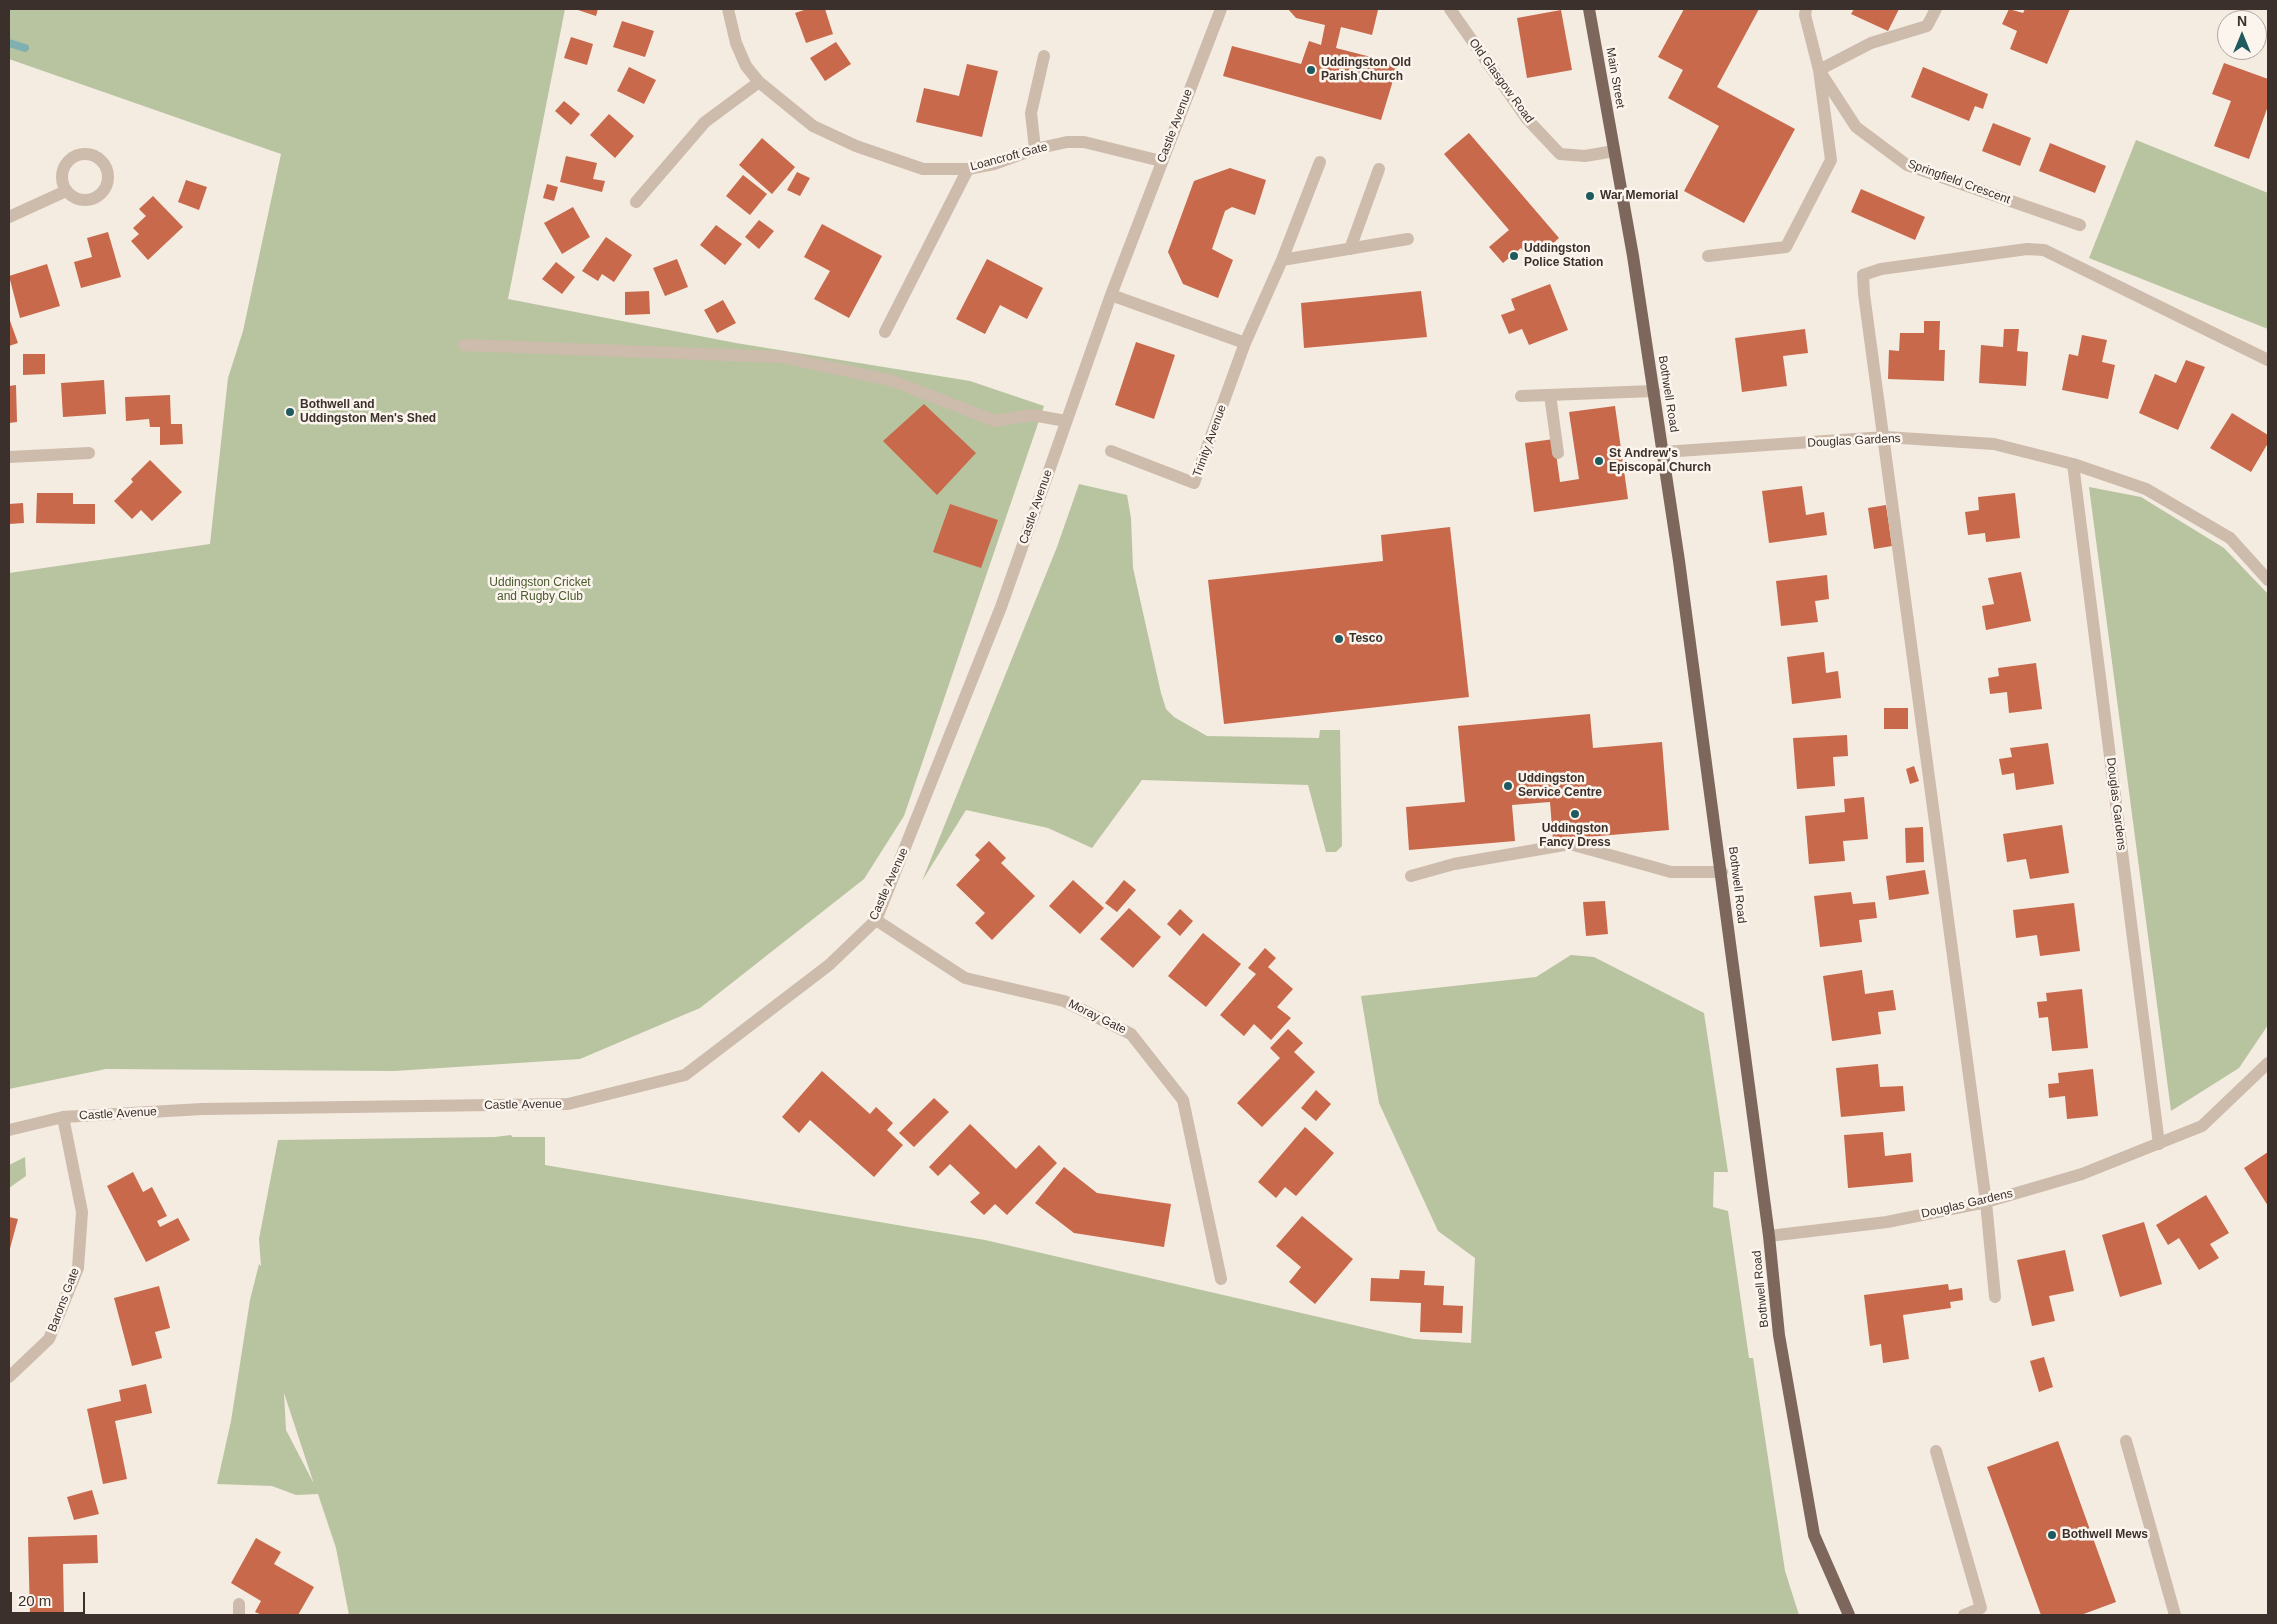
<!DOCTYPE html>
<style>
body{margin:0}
#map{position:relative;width:2277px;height:1624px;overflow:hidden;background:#f4ebe1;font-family:Helvetica,sans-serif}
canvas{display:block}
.frame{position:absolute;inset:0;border:10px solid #3b302b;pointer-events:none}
.north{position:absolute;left:2217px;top:10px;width:50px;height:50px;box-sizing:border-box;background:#fbf5ee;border:1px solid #aea6a0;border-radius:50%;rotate:0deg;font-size:14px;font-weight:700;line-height:20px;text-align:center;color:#3b302b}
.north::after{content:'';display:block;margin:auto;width:18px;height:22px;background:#1f5a5e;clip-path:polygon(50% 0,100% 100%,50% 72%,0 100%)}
.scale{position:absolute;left:10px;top:1592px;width:75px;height:22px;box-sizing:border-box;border:2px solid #3b302b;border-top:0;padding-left:6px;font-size:15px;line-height:18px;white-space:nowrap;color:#3b302b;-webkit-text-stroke:4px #fbf5ee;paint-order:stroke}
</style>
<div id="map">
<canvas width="2277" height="1624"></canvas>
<div class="frame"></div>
<div class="north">N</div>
<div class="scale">20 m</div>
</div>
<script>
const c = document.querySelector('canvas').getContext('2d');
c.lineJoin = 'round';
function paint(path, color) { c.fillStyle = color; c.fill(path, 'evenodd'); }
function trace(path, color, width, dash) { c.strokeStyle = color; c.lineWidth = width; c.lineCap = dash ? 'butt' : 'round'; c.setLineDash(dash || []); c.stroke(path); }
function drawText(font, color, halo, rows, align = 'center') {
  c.font = font + ' Helvetica,sans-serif'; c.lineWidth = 5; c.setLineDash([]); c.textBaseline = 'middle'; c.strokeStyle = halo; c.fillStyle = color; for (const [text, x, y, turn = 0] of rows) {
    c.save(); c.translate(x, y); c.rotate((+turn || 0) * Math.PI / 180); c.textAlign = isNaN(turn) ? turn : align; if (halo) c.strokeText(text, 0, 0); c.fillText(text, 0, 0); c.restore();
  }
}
paint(new Path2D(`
 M 9,9 L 565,9 L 508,299 L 736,343 L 970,381 L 1044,406 L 904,816 L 864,879 L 700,1008 L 580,1059 L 394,1071 L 106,1069 L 9,1089 L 9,573 L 210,544 L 228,378 L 243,331 L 281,154 L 9,59 Z
 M 2136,140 L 2268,193 L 2268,329 L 2089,258 Z
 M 1079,484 L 1127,495 L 1131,518 L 1133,568 L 1161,693 L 1166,709 L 1174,717 L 1207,736 L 1319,738 L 1320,730 L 1340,730 L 1342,846 L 1336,852 L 1326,852 L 1308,785 L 1142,780 L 1092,848 L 1048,828 L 966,810 L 922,881 L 1057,547 Z
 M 2089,487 L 2141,497 L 2224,548 L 2268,594 L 2268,1025 L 2239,1068 L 2171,1111 Z
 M 1571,955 L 1594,957 L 1704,1013 L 1728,1172 L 1714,1172 L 1713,1207 L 1728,1211 L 1749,1358 L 1753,1358 L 1785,1571 L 1799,1615 L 349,1615 L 336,1548 L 318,1494 L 296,1495 L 272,1486 L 217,1484 L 231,1421 L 250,1300 L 259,1264 L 261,1266 L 259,1239 L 278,1140 L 495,1137 L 511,1135 L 512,1137 L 545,1137 L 545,1165 L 985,1240 L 1414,1339 L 1471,1343 L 1475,1258 L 1438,1231 L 1379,1103 L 1361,996 L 1536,977 ZM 284,1393 L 313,1481 L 313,1482 L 286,1430 Z
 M 25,1157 L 26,1176 L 9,1188 L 9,1165 Z`), '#b8c4a0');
trace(new Path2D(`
 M 9,43 L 25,48`), '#7fb0b2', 8);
paint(new Path2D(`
 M 575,9 L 598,9 L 596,16 Z
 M 807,9 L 825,9 L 833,34 L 806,43 L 795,13 Z
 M 1288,9 L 1378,10 L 1372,35 L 1341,27 L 1336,48 L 1398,64 L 1381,120 L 1223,76 L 1232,46 L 1301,64 L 1309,41 L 1321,45 L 1325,25 L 1296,18 Z
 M 1684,9 L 1759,9 L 1717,87 L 1795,129 L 1744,223 L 1684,191 L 1719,126 L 1668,98 L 1683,70 L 1658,57 Z
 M 1854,9 L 1899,9 L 1888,31 L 1851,14 Z
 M 2009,9 L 2023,13 L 2025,9 L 2070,9 L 2047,64 L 2010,49 L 2017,31 L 2002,24 Z
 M 1561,10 L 1572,70 L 1527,78 L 1517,18 Z
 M 622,21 L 654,31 L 645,57 L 613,47 Z
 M 571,37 L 593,44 L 587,65 L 564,58 Z
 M 836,42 L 851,64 L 825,81 L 810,58 Z
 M 2224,63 L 2268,79 L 2268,106 L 2249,159 L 2214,146 L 2231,101 L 2212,94 Z
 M 967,64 L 998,71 L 982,137 L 916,122 L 924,88 L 959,96 Z
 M 629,67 L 656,80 L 644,104 L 617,91 Z
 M 1923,67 L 1988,94 L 1983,109 L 1975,106 L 1969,121 L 1911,97 Z
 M 564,101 L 580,114 L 571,125 L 555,111 Z
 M 609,114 L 634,136 L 615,158 L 590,135 Z
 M 1993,123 L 2031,138 L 2020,166 L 1982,151 Z
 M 1469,133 L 1559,238 L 1540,255 L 1531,244 L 1523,251 L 1521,248 L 1503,263 L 1489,247 L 1509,230 L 1444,154 Z
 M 762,138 L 795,167 L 772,194 L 739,165 Z
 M 2050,143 L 2106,166 L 2095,193 L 2039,171 Z
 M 566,156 L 597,163 L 593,179 L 605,181 L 602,192 L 560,182 Z
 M 1230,168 L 1266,180 L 1255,215 L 1232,207 L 1225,211 L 1212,249 L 1233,260 L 1218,298 L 1183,284 L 1168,252 L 1194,181 Z
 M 797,172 L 810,178 L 800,196 L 787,190 Z
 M 743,175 L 767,194 L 750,215 L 726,196 Z
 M 186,180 L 207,187 L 199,210 L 178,202 Z
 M 547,184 L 558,187 L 554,201 L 543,198 Z
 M 1861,189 L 1925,217 L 1915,240 L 1851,212 Z
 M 153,196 L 183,227 L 148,260 L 131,241 L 139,234 L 133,228 L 146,216 L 139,209 Z
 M 573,207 L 590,237 L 562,254 L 544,223 Z
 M 759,220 L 774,231 L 759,249 L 745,237 Z
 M 822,224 L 882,256 L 849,318 L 814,299 L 830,271 L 804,257 Z
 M 716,225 L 742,244 L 725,265 L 700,245 Z
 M 108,232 L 121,277 L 81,288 L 74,262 L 92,257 L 87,238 Z
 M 606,237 L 632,255 L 614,282 L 602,274 L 598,281 L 582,271 Z
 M 677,259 L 688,287 L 665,296 L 653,268 Z
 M 987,259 L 1043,288 L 1027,319 L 1000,305 L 985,334 L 956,319 Z
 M 556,262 L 575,277 L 562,294 L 542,279 Z
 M 47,264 L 60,306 L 20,318 L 9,276 Z
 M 1550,284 L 1568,330 L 1529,345 L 1522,329 L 1509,334 L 1501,315 L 1515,310 L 1511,299 Z
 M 649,291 L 650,314 L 625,315 L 625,292 Z
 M 1421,291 L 1427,337 L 1304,348 L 1301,303 Z
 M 723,300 L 736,323 L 717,333 L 704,310 Z
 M 9,318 L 18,343 L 9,346 Z
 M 1924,321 L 1940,321 L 1939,350 L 1945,350 L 1944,381 L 1888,379 L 1889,350 L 1899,351 L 1900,333 L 1924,333 Z
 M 1805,329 L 1808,353 L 1783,356 L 1787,386 L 1742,392 L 1735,338 Z
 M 2004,329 L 2019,329 L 2017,351 L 2028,352 L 2026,386 L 1979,383 L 1981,345 L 2003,347 Z
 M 2082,335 L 2107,340 L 2102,362 L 2115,365 L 2108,399 L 2062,390 L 2069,354 L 2078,356 Z
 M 1136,342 L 1175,355 L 1154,419 L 1115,405 Z
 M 23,354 L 45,354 L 45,374 L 23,375 Z
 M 2186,360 L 2205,367 L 2178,430 L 2139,413 L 2155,374 L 2176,383 Z
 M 104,380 L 106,414 L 63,417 L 61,383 Z
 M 16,385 L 17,422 L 9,423 L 9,386 Z
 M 170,395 L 171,424 L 182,424 L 183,444 L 160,445 L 160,427 L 150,427 L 149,419 L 126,421 L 125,397 Z
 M 924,404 L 976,453 L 937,495 L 883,441 Z
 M 1615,406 L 1628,499 L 1534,512 L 1525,443 L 1554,439 L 1560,482 L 1579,479 L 1569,412 Z
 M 2232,413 L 2268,435 L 2268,443 L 2251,472 L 2210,448 Z
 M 150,460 L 182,492 L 152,521 L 141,510 L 132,519 L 114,501 L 133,482 L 131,479 Z
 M 1802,486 L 1806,515 L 1824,512 L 1827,535 L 1769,543 L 1762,491 Z
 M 37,493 L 73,493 L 73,504 L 95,504 L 95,524 L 36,523 Z
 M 2015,493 L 2020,538 L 1986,542 L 1985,533 L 1968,535 L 1965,512 L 1979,510 L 1978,497 Z
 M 23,503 L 24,523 L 9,524 L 9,504 Z
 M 950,504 L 998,520 L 981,568 L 933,552 Z
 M 1886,505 L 1892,546 L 1874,549 L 1868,508 Z
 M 1450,527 L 1469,697 L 1224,724 L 1208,580 L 1383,561 L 1381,535 Z
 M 2021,572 L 2031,621 L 1986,630 L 1982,606 L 1994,604 L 1988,578 Z
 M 1827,575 L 1829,599 L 1815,601 L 1818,622 L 1781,626 L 1776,581 Z
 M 1824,652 L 1826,673 L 1838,671 L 1841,698 L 1792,704 L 1787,657 Z
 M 2036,663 L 2042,709 L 2009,713 L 2007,692 L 1990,694 L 1988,678 L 1999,676 L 1998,668 Z
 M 1884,708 L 1908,708 L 1908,729 L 1884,729 Z
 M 1590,714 L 1593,748 L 1662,742 L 1669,830 L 1553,840 L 1550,802 L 1512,805 L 1515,841 L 1409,850 L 1406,807 L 1465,802 L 1458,726 Z
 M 1847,735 L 1848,756 L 1833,757 L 1835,786 L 1797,789 L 1793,738 Z
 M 2048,743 L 2054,784 L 2016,790 L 2014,773 L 2002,775 L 1999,759 L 2012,757 L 2010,748 Z
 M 1914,766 L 1919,781 L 1910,784 L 1906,769 Z
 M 1864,797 L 1868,839 L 1843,841 L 1845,861 L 1809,864 L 1805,816 L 1845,812 L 1844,799 Z
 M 2062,825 L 2069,873 L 2030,879 L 2026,859 L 2007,862 L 2003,834 Z
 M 1923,827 L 1924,862 L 1906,863 L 1905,828 Z
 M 989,841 L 1006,858 L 1001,863 L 1035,896 L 992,940 L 975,923 L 985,913 L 956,885 L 980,860 L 975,855 Z
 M 1925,870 L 1929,894 L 1889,900 L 1886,876 Z
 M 1073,880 L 1104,908 L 1080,934 L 1049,906 Z
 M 1124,880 L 1136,890 L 1117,912 L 1105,903 Z
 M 1851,892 L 1853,904 L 1875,902 L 1877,918 L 1859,920 L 1862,942 L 1820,947 L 1814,896 Z
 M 1605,901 L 1608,934 L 1586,936 L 1583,902 Z
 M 2074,903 L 2080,951 L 2040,956 L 2037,935 L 2016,938 L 2013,910 Z
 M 1129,908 L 1161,937 L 1133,968 L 1100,939 Z
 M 1180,909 L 1193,921 L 1180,936 L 1167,924 Z
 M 1203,933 L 1241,964 L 1206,1007 L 1168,976 Z
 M 1265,948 L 1276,958 L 1268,967 L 1293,989 L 1277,1007 L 1291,1018 L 1271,1040 L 1254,1024 L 1244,1036 L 1220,1015 L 1256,974 L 1248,968 Z
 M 1862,970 L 1865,994 L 1893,990 L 1896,1010 L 1878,1012 L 1881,1034 L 1832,1041 L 1823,976 Z
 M 2082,989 L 2088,1048 L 2052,1051 L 2048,1017 L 2039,1018 L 2037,1002 L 2047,1001 L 2046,993 Z
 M 1288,1029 L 1303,1043 L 1294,1052 L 1315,1072 L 1262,1127 L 1237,1103 L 1280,1058 L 1270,1048 Z
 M 1878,1064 L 1880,1087 L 1903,1086 L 1905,1111 L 1841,1117 L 1836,1068 Z
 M 2093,1069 L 2098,1116 L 2067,1119 L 2065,1096 L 2049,1098 L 2048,1084 L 2059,1083 L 2058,1073 Z
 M 822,1071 L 870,1114 L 876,1107 L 893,1123 L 887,1130 L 903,1145 L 874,1177 L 810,1120 L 799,1133 L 782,1117 Z
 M 1316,1090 L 1331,1104 L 1316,1121 L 1301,1108 Z
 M 934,1098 L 949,1112 L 914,1147 L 899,1133 Z
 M 970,1124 L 1016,1169 L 1039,1145 L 1057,1163 L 1007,1215 L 995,1204 L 984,1215 L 970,1202 L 980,1193 L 950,1164 L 938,1176 L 929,1167 Z
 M 1305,1127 L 1334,1153 L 1296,1196 L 1285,1187 L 1276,1198 L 1258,1182 Z
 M 1883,1132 L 1885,1156 L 1911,1153 L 1913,1182 L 1848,1188 L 1844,1135 Z
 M 2268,1152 L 2268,1206 L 2244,1168 Z
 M 1064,1167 L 1097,1193 L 1171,1204 L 1164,1247 L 1074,1233 L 1035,1203 Z
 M 133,1172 L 143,1192 L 152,1187 L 167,1216 L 157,1221 L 160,1227 L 178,1218 L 190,1240 L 146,1262 L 107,1186 Z
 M 2206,1195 L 2229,1233 L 2210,1244 L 2219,1258 L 2199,1270 L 2179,1238 L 2168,1245 L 2156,1225 Z
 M 1302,1216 L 1353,1259 L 1315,1304 L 1289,1282 L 1301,1267 L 1276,1246 Z
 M 9,1217 L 18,1219 L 9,1252 Z
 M 2144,1222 L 2162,1284 L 2120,1297 L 2102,1235 Z
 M 2065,1250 L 2074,1291 L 2049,1296 L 2055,1321 L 2032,1326 L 2017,1260 Z
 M 1400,1270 L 1425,1271 L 1424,1285 L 1444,1286 L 1443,1305 L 1463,1306 L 1462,1333 L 1420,1332 L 1421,1303 L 1370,1301 L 1371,1278 L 1399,1279 Z
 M 1948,1284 L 1949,1290 L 1962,1288 L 1963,1300 L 1950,1302 L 1951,1308 L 1903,1315 L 1909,1359 L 1883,1363 L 1881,1344 L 1870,1346 L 1864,1295 Z
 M 159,1286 L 170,1328 L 155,1332 L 162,1358 L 132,1366 L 114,1298 Z
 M 2044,1357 L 2053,1387 L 2039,1392 L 2030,1361 Z
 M 146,1384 L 152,1413 L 115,1421 L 127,1479 L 103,1484 L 87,1409 L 121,1401 L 119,1390 Z
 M 2058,1441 L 2116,1602 L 2081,1615 L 2041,1615 L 1987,1467 Z
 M 92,1490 L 99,1514 L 74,1520 L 67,1497 Z
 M 97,1535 L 98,1563 L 63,1564 L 64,1615 L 30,1615 L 28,1537 Z
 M 256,1538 L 281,1552 L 274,1564 L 314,1587 L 298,1615 L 262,1615 L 255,1612 L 261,1601 L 231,1583 Z`), '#c8694b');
trace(new Path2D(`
 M 728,9 L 736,43 L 746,66 L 759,82 L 813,126 L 856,146 L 923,169 L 968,169 L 994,164 L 1035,149 L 1067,142 L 1084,142 L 1161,161
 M 1450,9 L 1527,119 L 1560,154 L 1585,156 L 1614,151
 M 1806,9 L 1805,15 L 1819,70 L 1856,127 L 1907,165 L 2080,225
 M 1035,149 L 1031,113 L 1044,56
 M62 177a23 23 0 1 1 46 0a23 23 0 1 1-46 0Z
 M 636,202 L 705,122 L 759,82
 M 9,217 L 66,191
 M 1350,249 L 1379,169
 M 1708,256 L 1786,247 L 1831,160 L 1819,70 L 1871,43 L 1927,26 L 1936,9
 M 1282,260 L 1408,239
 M 1111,295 L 1245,343
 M 885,332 L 968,169
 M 464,345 L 782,357 L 893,381 L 995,421 L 1032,415 L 1066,421
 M 1550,395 L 1558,453
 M 1521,396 L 1654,391
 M 1111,451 L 1194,483 L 1245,343 L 1282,260 L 1320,162
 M 1663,452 L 1885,437 L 1994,444 L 2073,464 L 2146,489 L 2230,538 L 2268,580
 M 9,457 L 89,453
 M 2073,464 L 2159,1144
 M 1411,876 L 1454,864 L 1570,844 L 1671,872 L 1722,872
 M 876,920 L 965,978 L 1064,1001 L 1131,1034 L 1183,1100 L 1221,1279
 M 9,1130 L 63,1117 L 202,1109 L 568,1104 L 685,1075 L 829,965 L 876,920 L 1001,607 L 1111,295 L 1221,9
 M 1769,1236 L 1887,1222 L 1986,1202 L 2082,1174 L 2202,1126 L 2268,1063
 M 1995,1297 L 1986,1202 L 1864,294 L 1863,275 L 1881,269 L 2027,249 L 2044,250 L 2268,360
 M 9,1377 L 49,1339 L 78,1268 L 82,1212 L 63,1117
 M 2126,1441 L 2175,1615
 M 1936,1451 L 1981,1608 L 1964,1615
 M 239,1604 L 239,1615`), '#cdbbac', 12);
trace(new Path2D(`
 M 1589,9 L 1633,256 L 1679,561 L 1769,1236 L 1779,1335 L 1814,1535 L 1849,1615`), '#7d675c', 12);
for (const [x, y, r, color] of [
 [1311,70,5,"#1f5a5e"],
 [1590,196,5,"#1f5a5e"],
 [1514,256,5,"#1f5a5e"],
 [290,412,5,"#1f5a5e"],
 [1599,461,5,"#1f5a5e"],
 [1339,639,5,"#1f5a5e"],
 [1508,786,5,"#1f5a5e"],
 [1575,814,5,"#1f5a5e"],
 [2052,1535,5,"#1f5a5e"]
]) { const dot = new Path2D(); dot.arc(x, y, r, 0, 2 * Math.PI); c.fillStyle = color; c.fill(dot); trace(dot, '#fbf5ee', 2); }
drawText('bold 12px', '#3b302b', '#fbf5ee', [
 ["Uddingston Old",1321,63],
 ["Parish Church",1321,77],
 ["War Memorial",1600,196],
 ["Uddingston",1524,249],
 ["Police Station",1524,263],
 ["Bothwell and",300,405],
 ["Uddingston Men's Shed",300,419],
 ["St Andrew's",1609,454],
 ["Episcopal Church",1609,468],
 ["Tesco",1349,639],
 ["Uddingston",1518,779],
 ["Service Centre",1518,793],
 ["Uddingston",1575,829,"center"],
 ["Fancy Dress",1575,843,"center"],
 ["Bothwell Mews",2062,1535]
], 'left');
drawText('12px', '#3b302b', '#fbf5ee', [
 ["Main Street",1615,78,80],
 ["Old Glasgow Road",1501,81,54],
 ["Castle Avenue",1175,126,-69],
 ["Loancroft Gate",1009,157,-15],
 ["Springfield Crescent",1959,182,20],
 ["Bothwell Road",1668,394,81],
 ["Trinity Avenue",1210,441,-70],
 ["Douglas Gardens",1854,441,-3],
 ["Castle Avenue",1036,507,-71],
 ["Douglas Gardens",2116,804,83],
 ["Castle Avenue",889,884,-66],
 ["Bothwell Road",1737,885,83],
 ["Moray Gate",1097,1017,26],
 ["Castle Avenue",523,1105,-1],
 ["Castle Avenue",118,1114,-3],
 ["Douglas Gardens",1967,1204,-13],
 ["Bothwell Road",1761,1289,-96],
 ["Barons Gate",64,1300,-69]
]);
drawText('12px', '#4a5a2e', '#fbf5ee', [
 ["Uddingston Cricket",540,583],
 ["and Rugby Club",540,597]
]);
</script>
